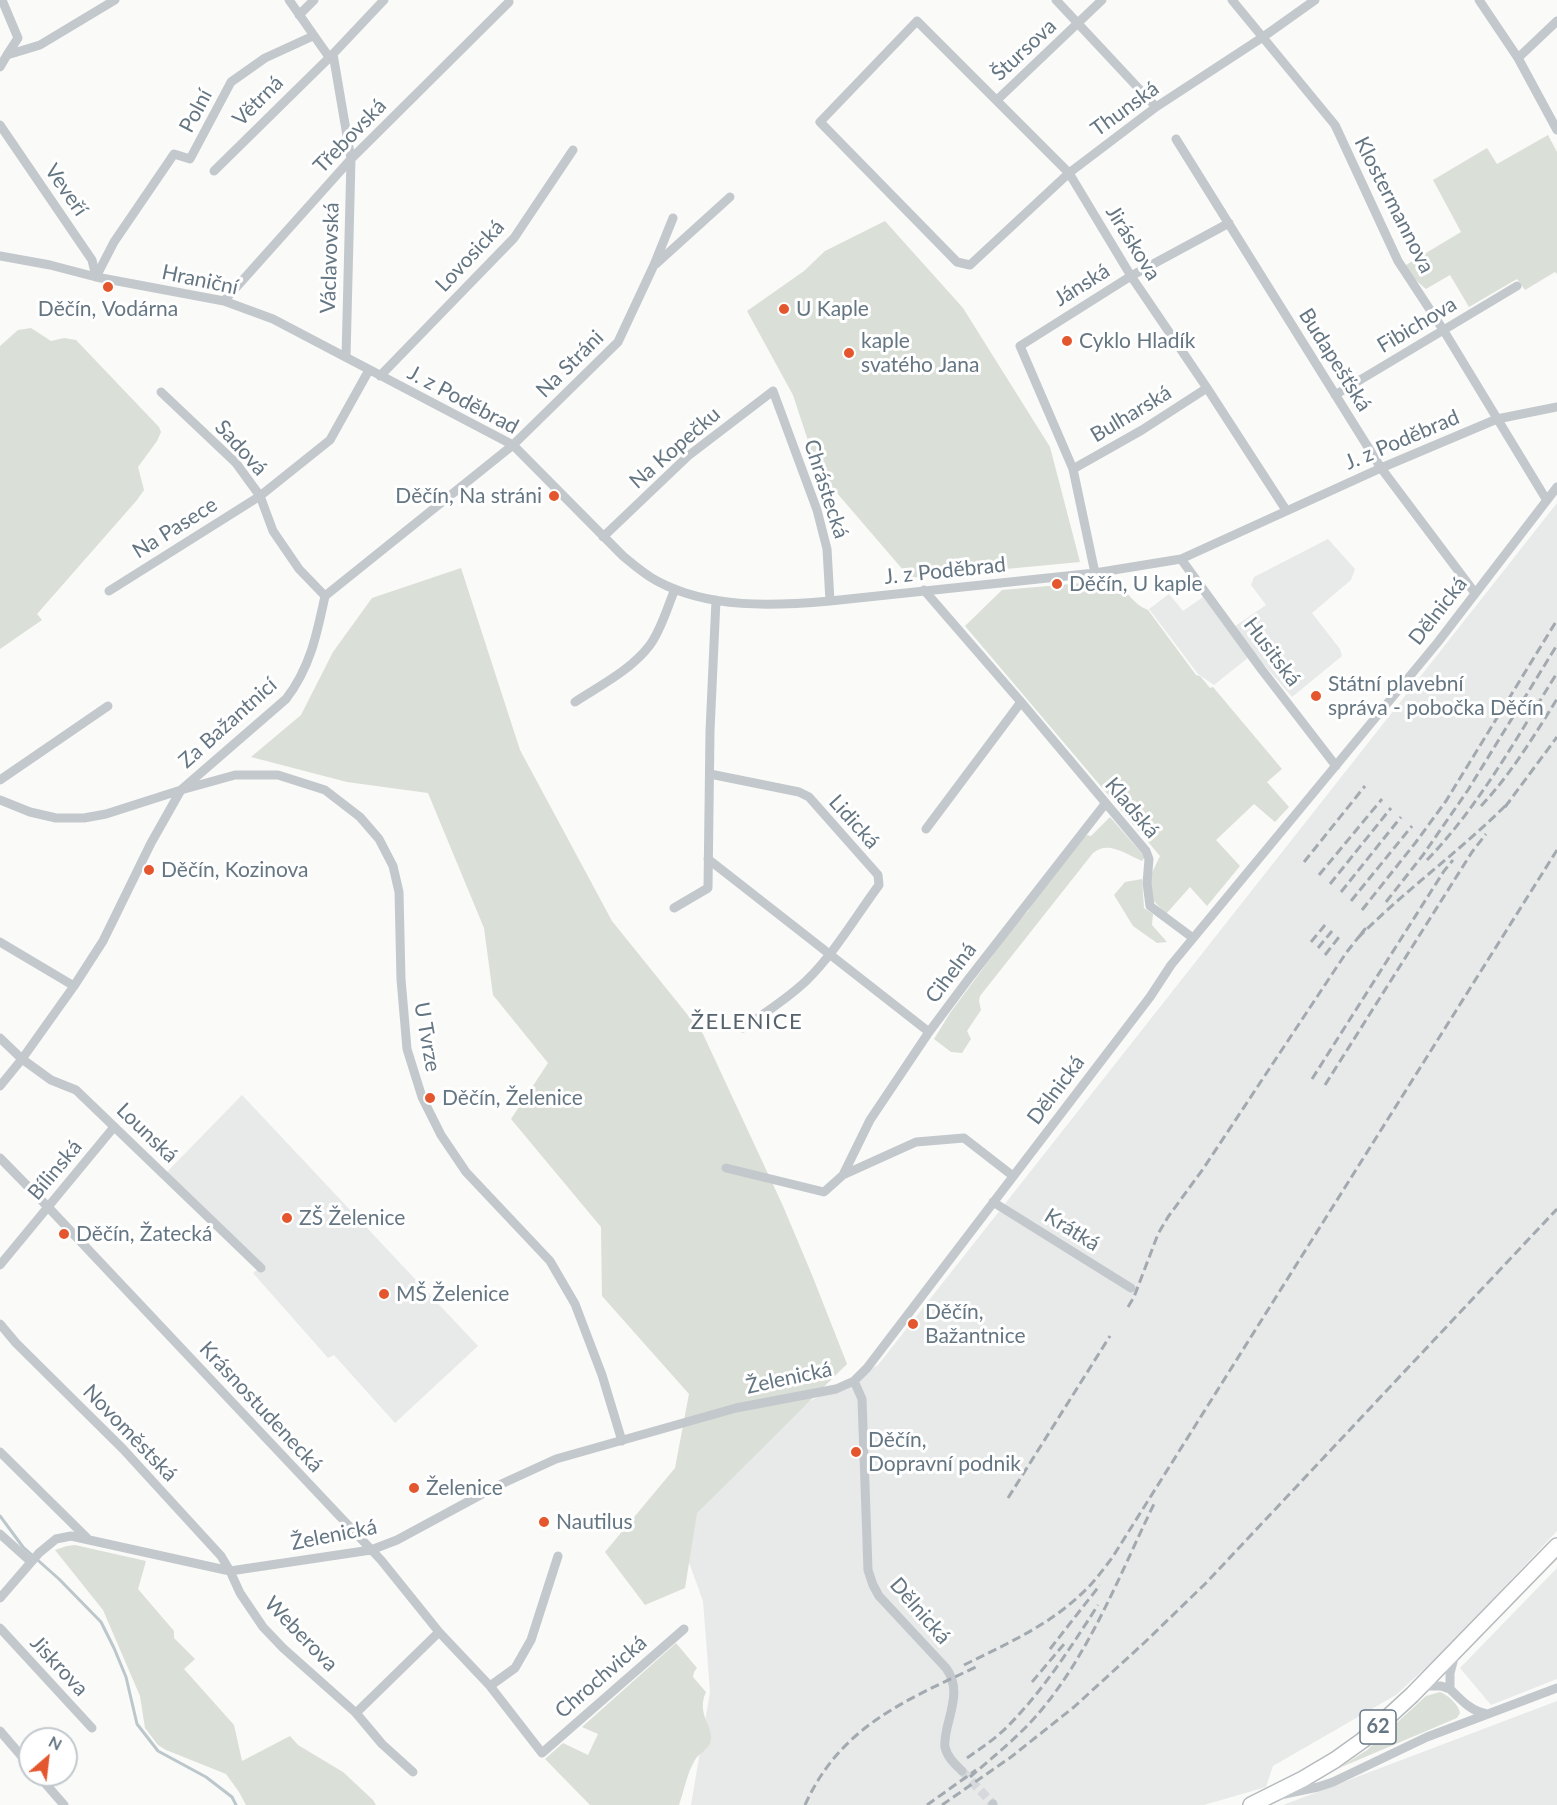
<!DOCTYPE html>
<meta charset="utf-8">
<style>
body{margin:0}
#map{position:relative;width:1557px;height:1805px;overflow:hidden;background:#fafaf8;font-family:Lato,sans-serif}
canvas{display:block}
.north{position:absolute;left:18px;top:1727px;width:60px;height:60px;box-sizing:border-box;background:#fff;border:2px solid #c1c8cd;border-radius:50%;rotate:28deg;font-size:16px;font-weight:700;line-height:24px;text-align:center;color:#657683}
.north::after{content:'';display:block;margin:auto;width:21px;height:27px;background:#e4572e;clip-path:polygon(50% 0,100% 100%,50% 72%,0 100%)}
</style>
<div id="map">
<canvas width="1557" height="1805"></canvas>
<div class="north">N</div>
</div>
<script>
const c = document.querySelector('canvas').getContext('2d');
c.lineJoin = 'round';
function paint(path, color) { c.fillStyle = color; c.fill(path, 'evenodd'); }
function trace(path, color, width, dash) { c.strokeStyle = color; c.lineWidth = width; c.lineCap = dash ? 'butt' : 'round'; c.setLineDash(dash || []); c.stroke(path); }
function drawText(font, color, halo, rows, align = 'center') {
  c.font = font + ' Lato,sans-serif'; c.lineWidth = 6; c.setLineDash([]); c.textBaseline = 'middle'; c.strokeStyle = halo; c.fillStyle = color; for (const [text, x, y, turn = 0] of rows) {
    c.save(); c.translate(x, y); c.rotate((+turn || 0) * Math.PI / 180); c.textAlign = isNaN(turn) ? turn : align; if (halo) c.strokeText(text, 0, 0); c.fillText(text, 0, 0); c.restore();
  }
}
paint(new Path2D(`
 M 1557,503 L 1557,1531 L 1448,1647 L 1396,1695 L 1273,1766 L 1266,1787 L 1204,1805 L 691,1805 L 710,1692 L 703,1601 L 675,1524 L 810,1401 L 878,1365 Z
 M 1328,539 L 1355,569 L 1351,580 L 1312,613 L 1340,649 L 1342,656 L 1292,697 L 1254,653 L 1214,685 L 1198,674 L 1149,609 L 1169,594 L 1183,611 L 1203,597 L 1228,631 L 1266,605 L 1251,585 L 1254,577 Z
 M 242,1095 L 478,1346 L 395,1423 L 334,1355 L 328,1358 L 253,1273 L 264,1265 L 167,1172 Z
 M 1557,1568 L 1557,1679 L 1491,1705 L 1460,1668 Z
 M 1557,1701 L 1557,1805 L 1283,1805 Z`), '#e8e9e9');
paint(new Path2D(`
 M 1548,135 L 1557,152 L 1557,274 L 1555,272 L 1525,290 L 1517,279 L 1469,307 L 1450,275 L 1426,289 L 1412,277 L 1406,265 L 1461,232 L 1433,180 L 1487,148 L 1497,164 Z
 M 885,221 L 963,308 L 1050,447 L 1080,562 L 910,578 L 818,471 L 793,395 L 747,311 L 804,271 L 825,251 Z
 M 31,328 L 51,341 L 64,338 L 76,340 L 159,427 L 161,432 L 157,441 L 138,467 L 144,490 L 137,500 L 37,614 L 42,620 L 0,649 L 0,346 L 18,330 Z
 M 461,568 L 520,750 L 612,921 L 703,1034 L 783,1206 L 812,1275 L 847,1364 L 697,1513 L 685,1588 L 645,1605 L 605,1552 L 675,1468 L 689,1394 L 602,1296 L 601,1227 L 511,1119 L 548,1063 L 493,995 L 484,928 L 428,793 L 347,782 L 251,757 L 301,715 L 333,652 L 372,598 Z
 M 1117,580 C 1125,591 1136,606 1148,610 L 1196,675 L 1200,676 L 1210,688 L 1213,687 L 1282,769 L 1267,782 L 1289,807 L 1275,822 L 1254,804 L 1216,840 L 1240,866 L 1207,906 L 1190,887 L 1166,914 L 1150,897 L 1149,879 L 1160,856 L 965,626 L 1002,590 Z
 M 1110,817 L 1145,857 L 1142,861 C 1126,854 1108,840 1093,853 L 980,996 L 979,1001 L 981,1010 L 967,1031 L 971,1039 L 962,1053 L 951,1052 L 934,1039 L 950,1013 L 1016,924 L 1028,911 L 1039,892 L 1079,841 L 1087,835 L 1091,836 Z
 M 1142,879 L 1144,908 L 1153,914 L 1152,925 L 1167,942 L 1157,943 L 1133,926 L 1114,895 L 1125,882 Z
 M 75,1545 L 146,1561 L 138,1589 L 174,1631 L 174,1638 L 195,1659 L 184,1669 L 234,1725 L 242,1761 L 290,1736 L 298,1745 L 343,1772 L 373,1800 L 376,1805 L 246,1805 L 239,1792 L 226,1774 L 166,1750 L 158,1745 L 145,1728 L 140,1696 L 103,1610 L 55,1550 L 67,1546 Z
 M 676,1643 L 697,1668 L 694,1672 L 693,1677 L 706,1692 C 695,1715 716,1728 710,1743 C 708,1750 698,1754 695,1760 C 687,1773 684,1791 679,1805 L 590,1805 L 545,1759 L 563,1743 L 588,1755 L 598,1734 L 582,1727 Z
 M 1440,1692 C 1448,1695 1459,1705 1460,1713 L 1457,1718 L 1339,1768 L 1367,1750 L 1426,1696 Z`), '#dadfd7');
trace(new Path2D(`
 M 0,1516 L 23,1547 L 59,1579 L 101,1622 L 114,1648 L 126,1677 L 137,1724 L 158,1751 L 206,1777 L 232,1797 L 236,1805`), '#bbc7cb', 3);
trace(new Path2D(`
 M 962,1771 L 993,1804`), '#d5d9db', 9, [9, 4.5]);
const primary = new Path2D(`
 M 1251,1805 L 1303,1779 L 1335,1760 L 1363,1740 L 1412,1695 L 1557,1546`);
trace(primary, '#b5babe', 18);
trace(new Path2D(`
 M 2,0 L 18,38 L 7,55
 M 289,0 L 329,57
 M 1056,0 L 1156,107
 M 1232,0 L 1335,125 L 1398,261 L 1444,331 L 1546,499
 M 1479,0 L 1518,58 L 1557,130
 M 299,15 L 314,0
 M 333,54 L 351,159 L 346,357
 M 1518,58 L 1557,21
 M 0,67 L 7,55 L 40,45 L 115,0
 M 997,100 L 1102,0
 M 0,125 L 92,260 L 96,277
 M 1176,139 L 1381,468 L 1475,593
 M 214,171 L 333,54 L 384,0
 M 0,256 L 50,265 L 96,277 L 224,301 L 273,319 L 513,445 L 623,556 C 634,565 644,574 657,581 C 709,609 773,606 830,601 L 1095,573 L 1181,559 L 1381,468 L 1497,419 L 1557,407
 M 656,264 L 730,197
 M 96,277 L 114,242 L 174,154 L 190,159 L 231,82 L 265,58 L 313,36
 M 224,301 L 351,159 L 509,2
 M 380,376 L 514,238 L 573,150
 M 161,392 L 236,463 L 260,496 L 273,531 L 299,569 L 325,596
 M 1335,395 L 1517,286
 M 1073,469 L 1142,430 L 1207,388
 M 1286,510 L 1207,388 L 1131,276 L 1069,173 L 917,21 L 820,122 L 957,262 L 970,265 L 1069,173 L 1156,107 L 1263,37 L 1315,0
 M 603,537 L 688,456 L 773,391 L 817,510 L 827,549 L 830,601
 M 1181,559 L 1262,670 L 1336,766
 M 1095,573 L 1073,469 L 1020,346 L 1131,276 L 1229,223
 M 924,590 L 1021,702 L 1146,851 L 1149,859 L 1147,883 L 1150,906 L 1193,938
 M 109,591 L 260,496 L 330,440 L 369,370
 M 575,702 C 601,685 631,670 650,645 C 662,628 667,608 675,589
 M 710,774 L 799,792 L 809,797 L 878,875 L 879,885 C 856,916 834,954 806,981 C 787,999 765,1013 743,1028
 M 0,780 L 108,706
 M 0,800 L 30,812 L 56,818 L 84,818 L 106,814 L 181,790 L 235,775 L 278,775 L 325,790 L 360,817 L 379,839 L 393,866 L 399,892 L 401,979 L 407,1049 L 422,1097 L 441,1135 L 466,1172 L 550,1261 L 575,1304 L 602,1375 L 622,1441
 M 926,829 L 1021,702
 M 708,859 L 929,1032
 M 674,908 L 708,888 L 710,731 L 716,600
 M 0,942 L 74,986
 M 0,1038 L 22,1059 L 51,1080 L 76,1090 L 261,1268
 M 0,1086 L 22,1059 L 74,986 L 103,941 L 151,843 L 181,790 L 286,699 C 310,668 317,634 325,596 L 513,445 L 618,342 L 654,265 L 673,218
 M 0,1158 L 48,1207 L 381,1560 L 439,1632 L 490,1686 L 542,1753 L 684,1629
 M 726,1168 L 824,1192 L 843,1175 L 916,1142 L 964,1138 L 1013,1176
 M 843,1175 L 870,1120 L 929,1032 L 967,981 L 1105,804
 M 993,1202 L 1131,1288
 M 0,1265 L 114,1127
 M 0,1324 L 16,1343 L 123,1449 L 221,1556 L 230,1571 L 240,1593 L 263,1627 L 283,1648 L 356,1713 L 382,1744 L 413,1772
 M 0,1452 L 87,1538
 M 0,1534 L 30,1561
 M 0,1598 L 39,1553 L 56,1539 L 71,1536 L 230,1571 L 371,1550 L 397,1540 L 497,1486 L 556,1459 L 736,1408 L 836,1389 L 854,1381
 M 0,1628 L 92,1728
 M 1455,1654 L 1450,1673 L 1450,1689 C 1462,1701 1471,1711 1487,1714
 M 490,1686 L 515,1668 L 531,1640 L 558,1556
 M 1421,1686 L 1441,1686 L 1450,1689
 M 356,1713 L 439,1632
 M 0,1731 L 30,1766
 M 962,1771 C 955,1764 947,1757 945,1747 C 944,1741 946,1734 947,1728 C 952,1707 960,1687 946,1668 L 879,1596 L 873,1585 L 868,1570 L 862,1399 L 854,1381 L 867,1368 L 1150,997 L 1171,965 L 1438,642 L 1557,487
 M 38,1775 L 64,1805
 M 1280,1795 L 1318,1787 L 1333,1782 L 1427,1737 L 1557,1688
 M 993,1804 L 993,1805`), '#c3c8cc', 9);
trace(primary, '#fff', 15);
trace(new Path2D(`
 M 1481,806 C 1511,774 1534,736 1557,699
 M 1505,807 L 1557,737
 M 1427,860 C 1480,805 1517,737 1557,673
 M 1304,862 L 1365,786
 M 1319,875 L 1382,799
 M 1330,884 L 1391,808
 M 1341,892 L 1401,817
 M 1351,901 L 1412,826
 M 1386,902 L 1423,855 L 1468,790 L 1557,645
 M 1362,910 L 1416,842 L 1446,801 L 1557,620
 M 1311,942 L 1325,925
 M 1318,948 L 1332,931
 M 1325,955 L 1339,937
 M 1312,1079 L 1444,871 L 1453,860
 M 1325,1085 L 1472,852 L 1486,834
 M 1128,1307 L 1134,1297 L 1158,1234 L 1168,1217 L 1203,1169 L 1346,953 L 1365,929 L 1358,938 C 1406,889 1462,850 1510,801
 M 1008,1498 L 1110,1336
 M 1050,1649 L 1100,1585
 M 964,1665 C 1004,1645 1046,1627 1079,1596 C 1092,1585 1102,1571 1112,1558 L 1557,850
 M 1032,1682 L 1065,1643
 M 967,1758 C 981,1748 995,1739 1007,1727 C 1043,1691 1071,1647 1098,1605
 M 970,1777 C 993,1757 1018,1737 1038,1714 C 1090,1653 1119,1576 1154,1504
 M 805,1805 C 840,1727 904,1701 976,1667
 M 927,1805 L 976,1770
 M 942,1805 L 1011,1757 L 1074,1707 L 1144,1643 L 1206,1583 L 1557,1209`), '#a2aab0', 3, [9, 4.5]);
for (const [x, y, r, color] of [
 [108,287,6,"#e4572e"],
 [784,309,6,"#e4572e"],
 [1067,341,6,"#e4572e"],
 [849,353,6,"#e4572e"],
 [554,496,6,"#e4572e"],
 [1057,584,6,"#e4572e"],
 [1316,696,6,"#e4572e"],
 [149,870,6,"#e4572e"],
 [430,1098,6,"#e4572e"],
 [287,1218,6,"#e4572e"],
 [64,1234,6,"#e4572e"],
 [384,1294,6,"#e4572e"],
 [913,1324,6,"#e4572e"],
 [856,1452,6,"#e4572e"],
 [414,1488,6,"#e4572e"],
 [544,1522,6,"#e4572e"]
]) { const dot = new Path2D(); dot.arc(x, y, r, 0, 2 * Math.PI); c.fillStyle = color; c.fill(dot); trace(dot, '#fff', 2); }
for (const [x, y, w] of [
 [1378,1727,36]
]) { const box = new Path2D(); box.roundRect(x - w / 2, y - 17, w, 34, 4.5); c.fillStyle = '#fff'; c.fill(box); trace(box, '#657683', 1.5); }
drawText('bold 20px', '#657683', null, [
 ["62",1378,1727]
]);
drawText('21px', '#657683', '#fff', [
 ["Štursova",1024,50,-43],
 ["Větrná",258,101,-45],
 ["Thunská",1125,109,-36],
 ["Polní",196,111,-62],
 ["Třebovská",350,136,-46],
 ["Veveří",66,190,55],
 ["Klostermannova",1394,205,63],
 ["Jiráskova",1133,243,58],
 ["Lovosická",470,256,-47],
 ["Václavovská",330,258,-88],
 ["Hraniční",200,280,12],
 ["Jánská",1082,285,-32],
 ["Fibichova",1417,325,-31],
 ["Budapešťská",1335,360,58],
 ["Na Stráni",570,364,-45],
 ["J. z Poděbrad",463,400,28],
 ["Bulharská",1131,414,-31],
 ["J. z Poděbrad",1402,440,-23],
 ["Sadová",241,448,48],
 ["Na Kopečku",675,448,-41],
 ["Chrástecká",826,489,72],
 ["Na Pasece",175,528,-32],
 ["J. z Poděbrad",945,571,-6],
 ["Dělnická",1438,611,-52],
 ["Husitská",1272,652,53],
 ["Za Bažantnicí",228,723,-42],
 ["Kladská",1132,808,50],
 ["Lidická",854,822,48],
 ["Cihelná",951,973,-53],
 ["U Tvrze",427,1037,80],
 ["Dělnická",1056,1090,-53],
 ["Lounská",147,1133,44],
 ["Bílinská",55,1170,-50],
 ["Krátká",1072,1230,32],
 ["Želenická",789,1378,-12],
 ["Krásnostudenecká",261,1407,47],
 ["Novoměstská",130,1433,46],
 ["Želenická",334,1535,-11],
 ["Dělnická",920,1611,49],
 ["Weberova",301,1634,46],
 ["Jiskrova",59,1666,47],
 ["Chrochvická",601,1677,-41]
]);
drawText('21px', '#657683', '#fff', [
 ["Děčín, Vodárna",108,309,"center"],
 ["U Kaple",796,309],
 ["kaple",861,341],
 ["svatého Jana",861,365],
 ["Cyklo Hladík",1079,341],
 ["Děčín, Na stráni",542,496,"right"],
 ["Děčín, U kaple",1069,584],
 ["Státní plavební",1328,684],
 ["správa - pobočka Děčín",1328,708],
 ["Děčín, Kozinova",161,870],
 ["Děčín, Želenice",442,1098],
 ["ZŠ Želenice",299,1218],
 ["Děčín, Žatecká",76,1234],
 ["MŠ Želenice",396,1294],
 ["Děčín,",925,1312],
 ["Bažantnice",925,1336],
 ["Děčín,",868,1440],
 ["Dopravní podnik",868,1464],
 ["Želenice",426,1488],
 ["Nautilus",556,1522]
], 'left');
c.letterSpacing = '1.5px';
drawText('22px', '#57646e', '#fff', [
 ["ŽELENICE",747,1022]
]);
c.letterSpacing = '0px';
</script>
